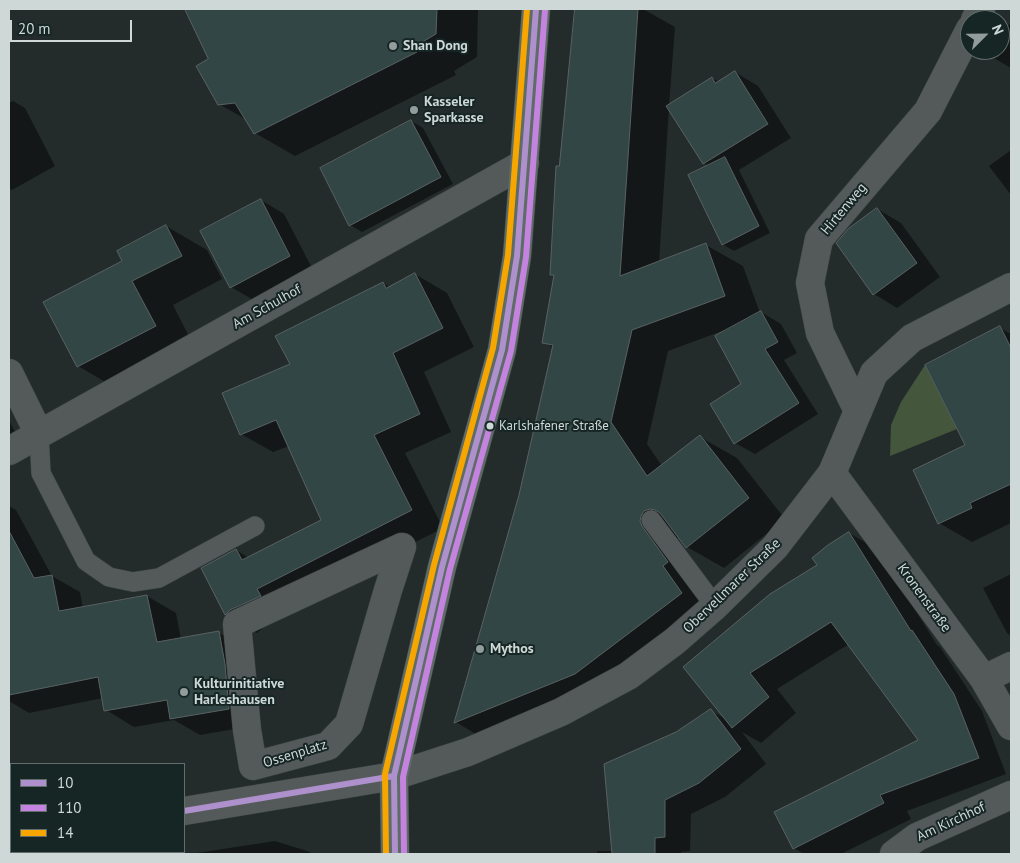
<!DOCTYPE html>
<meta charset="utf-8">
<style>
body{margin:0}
#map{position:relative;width:1020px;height:863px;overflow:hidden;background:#242c2b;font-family:"PT Sans",sans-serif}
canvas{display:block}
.frame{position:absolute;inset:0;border:10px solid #ced8d6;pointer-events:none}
.legend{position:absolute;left:10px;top:763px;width:175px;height:90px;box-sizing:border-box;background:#162624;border:1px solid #606d6b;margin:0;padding:6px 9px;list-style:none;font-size:15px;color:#ced8d6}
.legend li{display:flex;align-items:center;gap:10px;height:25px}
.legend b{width:25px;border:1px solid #606d6b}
.north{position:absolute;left:960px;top:10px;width:50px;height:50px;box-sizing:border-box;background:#162624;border:1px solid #606d6b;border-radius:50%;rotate:67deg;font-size:14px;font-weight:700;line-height:20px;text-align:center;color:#ced8d6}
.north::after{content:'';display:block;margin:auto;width:18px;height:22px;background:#929c9a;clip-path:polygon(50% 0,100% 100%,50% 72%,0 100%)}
.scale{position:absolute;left:10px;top:20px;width:122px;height:22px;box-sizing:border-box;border:2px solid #ced8d6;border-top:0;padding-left:6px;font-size:15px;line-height:18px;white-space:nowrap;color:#ced8d6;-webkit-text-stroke:4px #162624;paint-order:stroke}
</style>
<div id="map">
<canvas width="1020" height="863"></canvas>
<div class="frame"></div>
<ul class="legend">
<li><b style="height:6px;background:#ad90cc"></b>10</li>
<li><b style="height:6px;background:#c483df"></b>110</li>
<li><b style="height:6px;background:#f7a600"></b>14</li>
</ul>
<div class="north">N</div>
<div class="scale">20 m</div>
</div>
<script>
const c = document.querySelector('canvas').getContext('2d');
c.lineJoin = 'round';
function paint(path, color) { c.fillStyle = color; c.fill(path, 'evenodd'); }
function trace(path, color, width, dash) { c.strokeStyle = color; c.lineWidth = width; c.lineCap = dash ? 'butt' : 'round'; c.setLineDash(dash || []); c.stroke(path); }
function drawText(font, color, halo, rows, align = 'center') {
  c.font = font + ' "PT Sans",sans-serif'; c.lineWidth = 4; c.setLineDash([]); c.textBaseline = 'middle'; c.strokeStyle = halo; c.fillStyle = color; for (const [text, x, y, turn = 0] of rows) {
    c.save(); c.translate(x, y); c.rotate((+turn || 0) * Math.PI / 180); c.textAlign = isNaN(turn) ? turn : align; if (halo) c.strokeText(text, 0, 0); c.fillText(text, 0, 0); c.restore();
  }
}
paint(new Path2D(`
 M 925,365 L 957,429 L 890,456 L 891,425 L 901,402 Z`), '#44563b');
paint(new Path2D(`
 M 186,9 L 478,9 L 477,57 L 454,71 L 456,75 L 295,156 L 255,133 L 247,120 L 219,104 L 209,60 Z
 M 576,9 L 643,9 L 675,27 L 669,106 L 712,78 L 719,82 L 735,72 L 758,86 L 791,138 L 739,170 L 770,233 L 734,251 L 722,244 L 709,166 L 704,163 L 669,108 L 659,263 L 706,245 L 743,266 L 760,313 L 761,312 L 781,324 L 797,353 L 784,360 L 818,414 L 755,454 L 735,443 L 743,385 L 725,330 L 668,351 L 647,444 L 662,466 L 700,437 L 737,458 L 785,519 L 724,568 L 687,547 L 678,536 L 676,543 L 719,615 L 492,744 L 456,722 L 520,495 L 554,348 L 543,342 L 555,277 L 551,274 Z
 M 1011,21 L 1011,68 L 992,57 L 995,50 L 1000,50 L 1000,41 Z
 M 13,101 L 25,108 L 55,166 L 12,190 L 9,188 L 9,103 Z
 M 411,121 L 423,128 L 453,184 L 362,232 L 350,225 Z
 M 1011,150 L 1011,195 L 989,166 Z
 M 261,200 L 284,214 L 313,270 L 255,301 L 231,287 Z
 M 877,209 L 901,223 L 940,277 L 897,308 L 874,294 Z
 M 166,226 L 207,250 L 222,279 L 173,305 L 196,350 L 119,390 L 78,366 L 124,262 Z
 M 415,274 L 447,293 L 474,347 L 424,372 L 451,432 L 405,453 L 443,528 L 288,607 L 292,614 L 263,628 L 257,633 L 225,614 L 236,550 L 249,558 L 323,521 L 289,446 L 273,452 L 241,434 L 291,365 L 383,283 L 390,287 Z
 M 1000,328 L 1011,334 L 1011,388 L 966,411 Z
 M 9,420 L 15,432 L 9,435 Z
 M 1011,426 L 1011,523 L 972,542 L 939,523 L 967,446 L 965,441 Z
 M 9,506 L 16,510 L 52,576 L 80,592 L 83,608 L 147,596 L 176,613 L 181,639 L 219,633 L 247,649 L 258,725 L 200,735 L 174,720 L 134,727 L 106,710 L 103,698 L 29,713 L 9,701 Z
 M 849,533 L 877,549 L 937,645 L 940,647 L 982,711 L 1006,774 L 907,811 L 911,819 L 841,854 L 804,854 L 794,848 L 920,740 L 849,644 L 777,689 L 796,713 L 761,743 L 742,732 L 766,764 L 725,797 L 691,814 L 690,851 L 681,852 L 681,854 L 597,854 L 597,851 L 612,851 L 676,733 L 711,711 L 728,720 L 685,667 L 818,565 Z
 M 1011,574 L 1011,636 L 1007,633 L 983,588 Z
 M 275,841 L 307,851 L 314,854 L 190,854 Z`), '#0007');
const building = new Path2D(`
 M 185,9 L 437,9 L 436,34 L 414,47 L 417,52 L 254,134 L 235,103 L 218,105 L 196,66 L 208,59 Z
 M 575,9 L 638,9 L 620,276 L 706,243 L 725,296 L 632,330 L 611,422 L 647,476 L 700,435 L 749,498 L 686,548 L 660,513 L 655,510 L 650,509 L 644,511 L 641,516 L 640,521 L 642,526 L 668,562 L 663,566 L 682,593 L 575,674 L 454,723 L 519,495 L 553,345 L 542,343 L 554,275 L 550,275 L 556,166 L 559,166 Z
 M 735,71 L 768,124 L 703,164 L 666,106 L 712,77 L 715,83 Z
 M 411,120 L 441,177 L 349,226 L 320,168 Z
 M 725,157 L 759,226 L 722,245 L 688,175 Z
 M 261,199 L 290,256 L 230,288 L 200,231 Z
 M 877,208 L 917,263 L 873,295 L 836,243 L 848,229 Z
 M 166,225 L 182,256 L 132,281 L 156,326 L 77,367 L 43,302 L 122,261 L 117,251 Z
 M 415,273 L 443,328 L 393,353 L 420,414 L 374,435 L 412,510 L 257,589 L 261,596 L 230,610 L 225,615 L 201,568 L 236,549 L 242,560 L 321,520 L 276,420 L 240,435 L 222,393 L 290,364 L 275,336 L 383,282 L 386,288 Z
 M 761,311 L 778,342 L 765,349 L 799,403 L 734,444 L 710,404 L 741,384 L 715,336 Z
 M 1000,326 L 1011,348 L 1011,484 L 970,503 L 972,508 L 938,524 L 913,470 L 965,445 L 925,365 Z
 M 9,531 L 34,578 L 52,575 L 59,611 L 147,595 L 157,642 L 219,631 L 225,664 L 229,709 L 170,719 L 167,700 L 104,711 L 98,677 L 9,695 Z
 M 849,532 L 911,631 L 912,630 L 954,694 L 979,758 L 880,795 L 884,803 L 793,849 L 774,812 L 918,740 L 831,622 L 750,673 L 769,697 L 732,728 L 683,667 L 770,594 L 817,565 L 812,558 L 828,545 Z
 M 711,709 L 741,749 L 699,783 L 665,800 L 665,837 L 655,838 L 655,854 L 612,854 L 604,764 L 676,732 Z`);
paint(building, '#334646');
trace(building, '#596161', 1);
const lane = new Path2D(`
 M 39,434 L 41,473 L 86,561 L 109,577 L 133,582 L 159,578 L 255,526
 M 651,520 L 715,606`);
const street = new Path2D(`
 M 975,20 L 981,9
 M 9,373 L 39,434
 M 858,411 L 820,333 L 810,283 L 819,239 L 928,111 L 970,29
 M 9,451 L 525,163
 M 832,473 L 984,679 L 1011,726
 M 402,547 L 388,590 L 349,724 L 328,746 L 253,766 L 247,730 L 237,624 Z
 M 984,679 L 1011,666
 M 184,811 L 394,776
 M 9,842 L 11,841
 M 894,854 L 917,837 L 1011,795`);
const secondary = new Path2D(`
 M 394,776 L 468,752 L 561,712 L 628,676 L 675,641 L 715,606 L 775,547 L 832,473 L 874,373 L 912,338 L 1011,287`);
const primary = new Path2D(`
 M 395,854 L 394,776 L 442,567 L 502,350 L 517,256 L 536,9`);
trace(lane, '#3f4746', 20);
trace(street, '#3f4746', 29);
trace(secondary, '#3f4746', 29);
trace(primary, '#3f4746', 29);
trace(lane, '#545a59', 19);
trace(street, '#545a59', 28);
trace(secondary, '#545a59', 28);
trace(primary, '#5e6b66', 28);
trace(new Path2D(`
 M 184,811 L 394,776
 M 395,854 L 394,776 L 442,567 L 502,350 L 517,256 L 536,9`), '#ad90cc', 6);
trace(new Path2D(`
 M 404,854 L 403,777 L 450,569 L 511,351 L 526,257 L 545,10`), '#c483df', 6);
trace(new Path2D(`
 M 386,854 L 385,774 L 434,565 L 493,348 L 508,255 L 527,9`), '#f7a600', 6);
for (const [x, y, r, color] of [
 [393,46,5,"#929c9a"],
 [414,110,5,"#929c9a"],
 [490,426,4.5,"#ced8d6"],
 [480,649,5,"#929c9a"],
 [184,692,5,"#929c9a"]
]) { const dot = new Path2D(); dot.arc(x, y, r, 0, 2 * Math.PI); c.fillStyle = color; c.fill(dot); trace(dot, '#162624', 2); }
drawText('13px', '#ced8d6', '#162624', [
 ["Karlshafener Straße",499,426]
], 'left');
drawText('bold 14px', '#ced8d6', '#162624', [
 ["Shan Dong",403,46],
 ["Kasseler",424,102],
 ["Sparkasse",424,118],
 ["Mythos",490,649],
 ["Kulturinitiative",194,684],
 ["Harleshausen",194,700]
], 'left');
drawText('14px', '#ced8d6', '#162624', [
 ["Hirtenweg",844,209,-50],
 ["Am Schulhof",267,307,-29],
 ["Obervellmarer Straße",732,586,-44],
 ["Kronenstraße",924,598,54],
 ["Ossenplatz",295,754,-17],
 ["Am Kirchhof",951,822,-25]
]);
</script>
